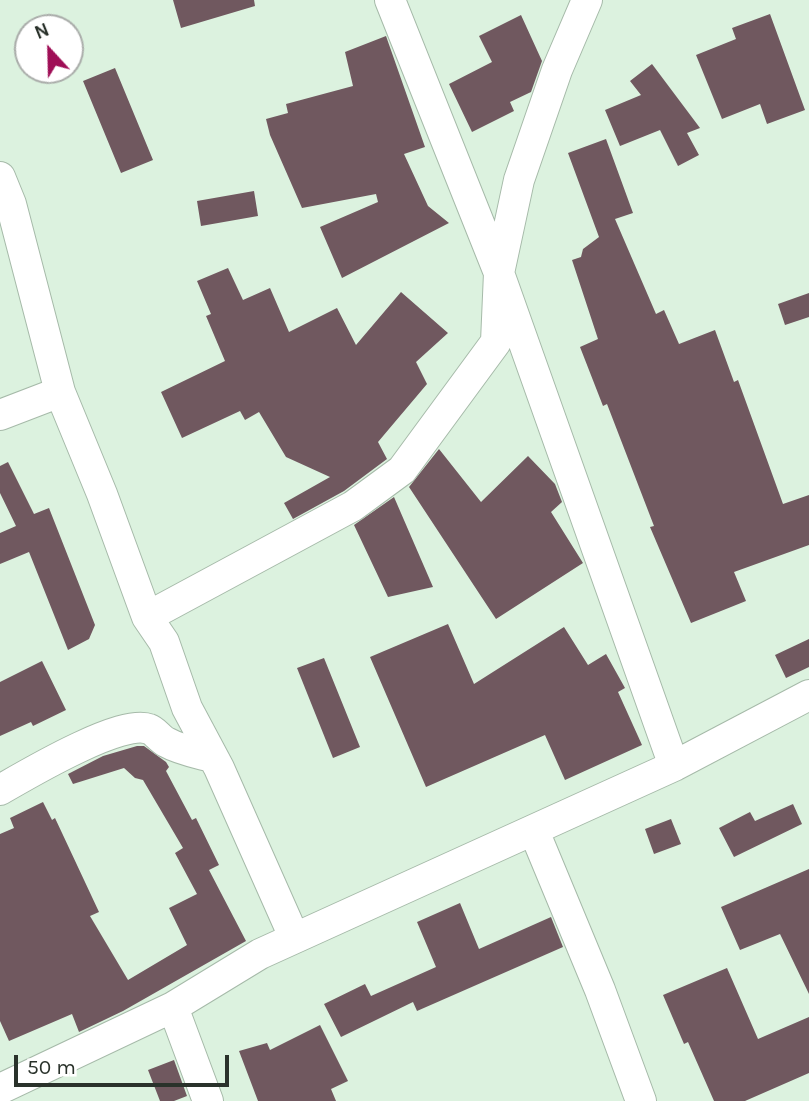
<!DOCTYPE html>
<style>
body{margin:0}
#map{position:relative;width:809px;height:1101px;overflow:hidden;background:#dcf2df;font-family:Karla,sans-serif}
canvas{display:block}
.north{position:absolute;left:14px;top:14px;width:70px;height:70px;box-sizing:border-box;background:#fff;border:2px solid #aaadaa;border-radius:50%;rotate:338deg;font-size:19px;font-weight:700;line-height:28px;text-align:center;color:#2a322b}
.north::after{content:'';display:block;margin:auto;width:24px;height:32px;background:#9f0e56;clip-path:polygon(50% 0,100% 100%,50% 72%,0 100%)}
.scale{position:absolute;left:14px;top:1055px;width:215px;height:32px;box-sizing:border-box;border:4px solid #2a322b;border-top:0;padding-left:9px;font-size:21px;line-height:24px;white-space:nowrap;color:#2a322b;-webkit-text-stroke:5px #fff;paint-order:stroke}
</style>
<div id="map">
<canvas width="809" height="1101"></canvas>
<div class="north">N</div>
<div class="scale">50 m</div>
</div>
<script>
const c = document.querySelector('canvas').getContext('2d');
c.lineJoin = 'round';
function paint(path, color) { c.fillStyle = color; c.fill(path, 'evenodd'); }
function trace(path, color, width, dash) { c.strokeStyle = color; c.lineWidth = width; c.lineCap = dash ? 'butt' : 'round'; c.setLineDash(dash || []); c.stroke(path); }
paint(new Path2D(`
 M 173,0 L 254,0 L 255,6 L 181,28 Z
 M 770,14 L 805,110 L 767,124 L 760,104 L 722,119 L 696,55 L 736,39 L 732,28 Z
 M 521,15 L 542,61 L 531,92 L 510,102 L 514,111 L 472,132 L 449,84 L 492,62 L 479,36 Z
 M 386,36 L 425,147 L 404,154 L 428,206 L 449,223 L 342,278 L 320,227 L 378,202 L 376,194 L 302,208 L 270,135 L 266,119 L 288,113 L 286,104 L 353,86 L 345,52 Z
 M 652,64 L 700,128 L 687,133 L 699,155 L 678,166 L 660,130 L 620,146 L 605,110 L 641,95 L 630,81 Z
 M 115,68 L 153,160 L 121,173 L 83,81 Z
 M 606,139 L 633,213 L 615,219 L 656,314 L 664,310 L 679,344 L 715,330 L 734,382 L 738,380 L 783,504 L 809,495 L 809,545 L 734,572 L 746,601 L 691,623 L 650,527 L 654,526 L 607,404 L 603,406 L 580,347 L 598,339 L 572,260 L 581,257 L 583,249 L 599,237 L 568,153 Z
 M 254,191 L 258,216 L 201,226 L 197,201 Z
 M 228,268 L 243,300 L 270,288 L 289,332 L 337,308 L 356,345 L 401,292 L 448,333 L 416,362 L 427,384 L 378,442 L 387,459 L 344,491 L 293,519 L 284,503 L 330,477 L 286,457 L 259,412 L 245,420 L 240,411 L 182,438 L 161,392 L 225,361 L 206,316 L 211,314 L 197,281 Z
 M 809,293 L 809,317 L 785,325 L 778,304 Z
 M 439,449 L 481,502 L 528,456 L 555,484 L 562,502 L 551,512 L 583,563 L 496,619 L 409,487 Z
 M 8,462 L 34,514 L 49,508 L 95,625 L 89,639 L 68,650 L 29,552 L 0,564 L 0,533 L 16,526 L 0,493 L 0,466 Z
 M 394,497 L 433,587 L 388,597 L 354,525 Z
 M 448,624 L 474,684 L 564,627 L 588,665 L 606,654 L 625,688 L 618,692 L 642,745 L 565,780 L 545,735 L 426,787 L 370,657 Z
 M 809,639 L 809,667 L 786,678 L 775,655 Z
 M 324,658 L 360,747 L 333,758 L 297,668 Z
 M 42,661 L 66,710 L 33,726 L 31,722 L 0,736 L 0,682 Z
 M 137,746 L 144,746 L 166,762 L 169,767 L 166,771 L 192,820 L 196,818 L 219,865 L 209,870 L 246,941 L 123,1011 L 79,1032 L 72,1014 L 9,1041 L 0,1021 L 0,834 L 14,828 L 10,818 L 43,802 L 52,820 L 55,818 L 99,912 L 90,916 L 128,980 L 187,945 L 169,908 L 197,894 L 175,853 L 183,848 L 143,780 L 135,778 L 124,768 L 73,784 L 68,774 L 103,756 Z
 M 793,804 L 802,824 L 734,857 L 719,828 L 750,812 L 755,821 Z
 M 671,819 L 681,844 L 654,854 L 645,829 Z
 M 809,869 L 809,994 L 780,934 L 740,950 L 721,907 Z
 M 460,903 L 479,949 L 551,917 L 563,947 L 417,1011 L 413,1002 L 341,1037 L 324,1004 L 365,984 L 371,996 L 436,967 L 417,922 Z
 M 727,968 L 758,1039 L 809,1017 L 809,1073 L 745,1101 L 714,1101 L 688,1042 L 684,1044 L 663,995 Z
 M 320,1025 L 348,1081 L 331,1089 L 336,1101 L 258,1101 L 239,1051 L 267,1043 L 270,1050 Z
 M 174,1060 L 187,1096 L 174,1101 L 160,1101 L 148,1070 Z`), '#70585f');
const minor = new Path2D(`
 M 390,0 L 499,273 L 674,766
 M 0,177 L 11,204 L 60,392 L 102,494 L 147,617 L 164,642 L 187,708 L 219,768 L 294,937
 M 0,415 L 60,392
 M 147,617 L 353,506 L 402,470 L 496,342 L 499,273 L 519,180 L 557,70 L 587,0
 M 0,790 C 26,775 122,718 149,729 C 155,731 160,739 166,742 C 180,750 197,753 212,757
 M 534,831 L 600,990 L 641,1101
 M 173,1007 L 208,1101
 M 0,1089 L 173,1007 L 260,954 L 674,766 L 809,695`);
trace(minor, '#a6baa9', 32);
trace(minor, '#fff', 30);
</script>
